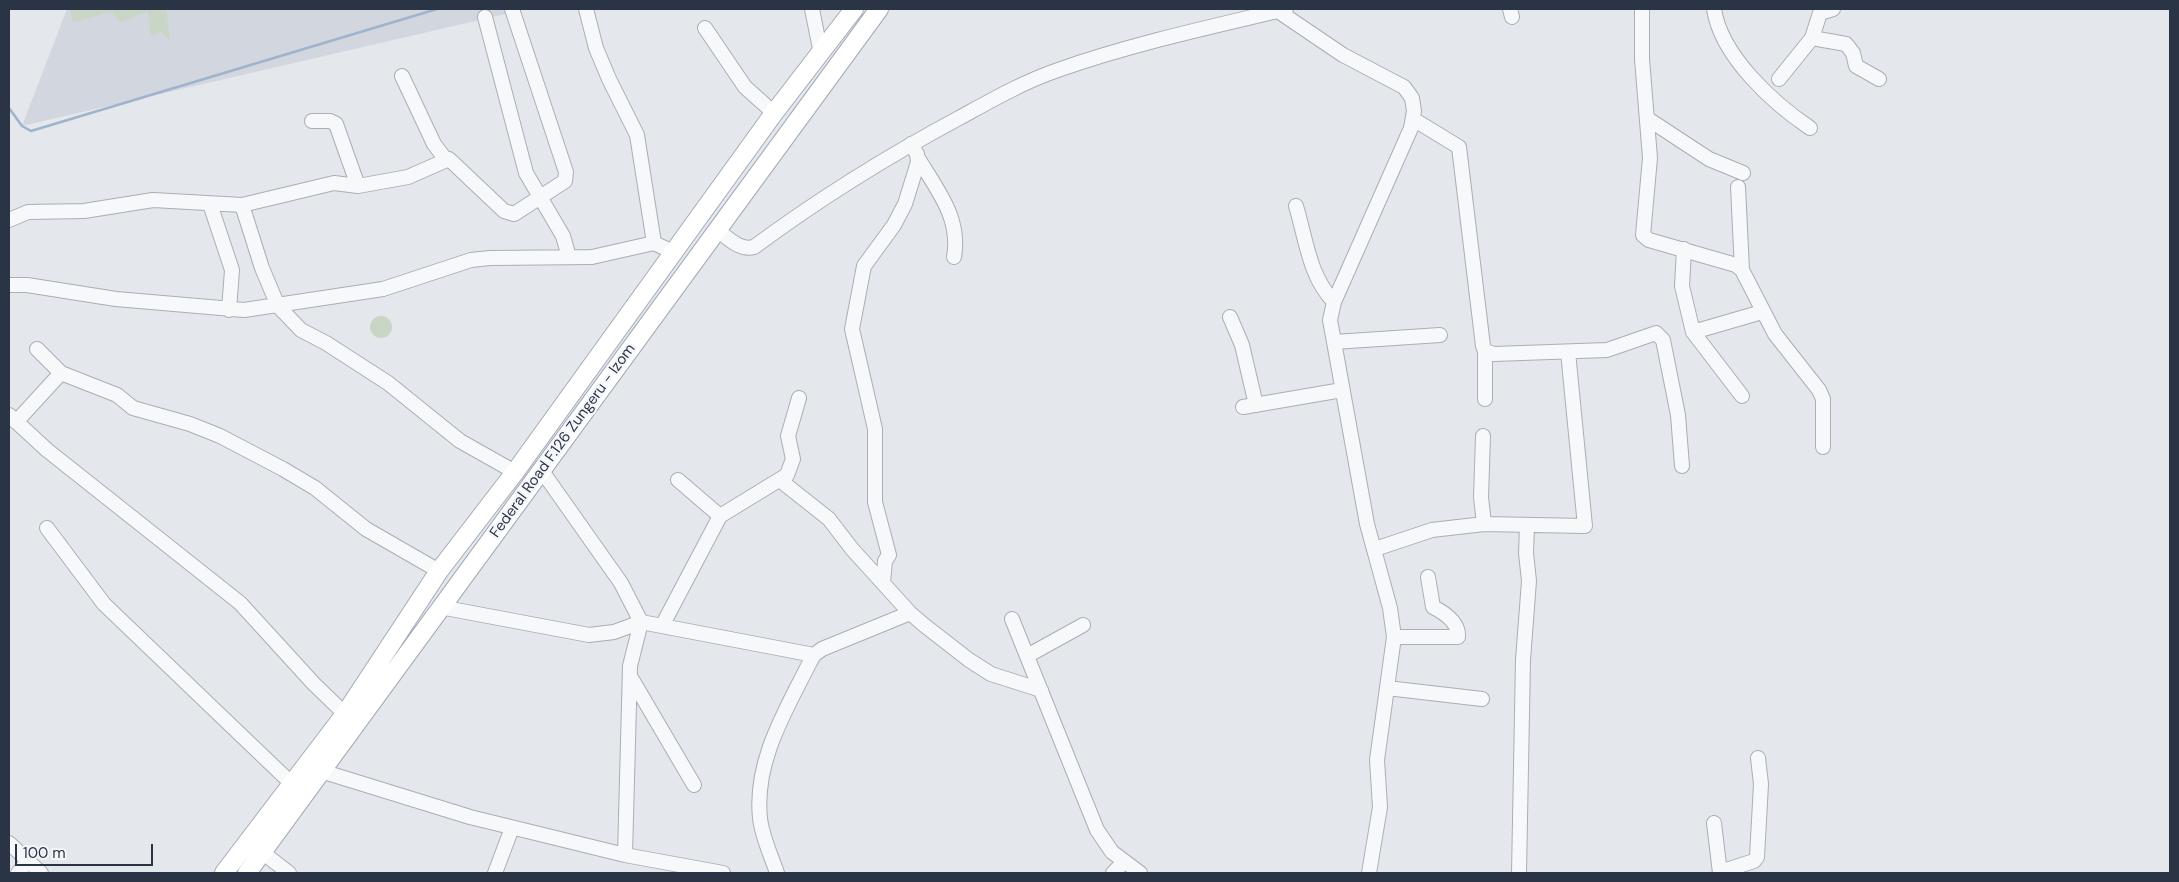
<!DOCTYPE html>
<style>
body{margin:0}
#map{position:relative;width:2179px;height:882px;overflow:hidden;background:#e4e7ec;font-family:"DM Sans",sans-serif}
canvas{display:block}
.frame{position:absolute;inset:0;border:10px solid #2b3445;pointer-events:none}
.scale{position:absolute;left:15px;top:844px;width:138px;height:22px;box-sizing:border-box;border:2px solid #2b3445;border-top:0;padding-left:6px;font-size:15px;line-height:18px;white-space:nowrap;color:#2b3445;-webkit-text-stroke:4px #f4f6f9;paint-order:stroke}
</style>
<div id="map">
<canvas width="2179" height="882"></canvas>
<div class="frame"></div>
<div class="scale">100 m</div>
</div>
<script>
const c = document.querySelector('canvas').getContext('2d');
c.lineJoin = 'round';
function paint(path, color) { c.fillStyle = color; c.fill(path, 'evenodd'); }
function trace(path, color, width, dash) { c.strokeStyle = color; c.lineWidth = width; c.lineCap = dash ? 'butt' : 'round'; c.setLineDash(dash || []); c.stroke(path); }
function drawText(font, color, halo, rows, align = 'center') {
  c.font = font + ' "DM Sans",sans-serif'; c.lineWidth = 4.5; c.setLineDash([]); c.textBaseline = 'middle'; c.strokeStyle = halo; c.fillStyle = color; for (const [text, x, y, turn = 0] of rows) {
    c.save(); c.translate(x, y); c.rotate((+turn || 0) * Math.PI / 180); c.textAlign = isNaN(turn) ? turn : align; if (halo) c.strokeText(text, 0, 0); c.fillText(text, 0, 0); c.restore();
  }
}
paint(new Path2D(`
 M 67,9 L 527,9 L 22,126 Z`), '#d2d6de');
paint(new Path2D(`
 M 70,9 L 166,9 L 170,38 L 168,39 L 161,32 L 151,36 L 148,11 L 121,22 L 111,12 L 73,22 Z
 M370 327a11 11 0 1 1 22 0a11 11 0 1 1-22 0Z`), '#c9d6c5');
trace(new Path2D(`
 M 9,108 L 22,126 L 31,131 L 437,9`), '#9fb4cc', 2.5);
const minor = new Path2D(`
 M 586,9 L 596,48 L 609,79 L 637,135 L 654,243
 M 812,9 L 821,54
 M 1275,9 L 1343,55 L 1404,87 L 1412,98 L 1414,111 L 1411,128 L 1334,302 L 1330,320 L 1367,524 L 1390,608 L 1394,637 L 1377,760 L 1380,807 L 1369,873
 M 1510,9 L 1512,17
 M 1642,9 L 1642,59 L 1650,158 L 1643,235 L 1649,240 L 1736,265 L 1742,270 L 1775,334 L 1819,390 L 1823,399 L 1823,447
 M 1714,9 C 1721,56 1773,103 1810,128
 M 1820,13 L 1833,9
 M 485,17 L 526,173 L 563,236 L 569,257
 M 705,28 L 745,87 L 774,113
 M 1812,38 L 1846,44 L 1853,53 L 1856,66 L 1879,79
 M 402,76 L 434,144 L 446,160 L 449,159 L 504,211 L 514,214 L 565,181 L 566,172 L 512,9
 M 1779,79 L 1812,38 L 1820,13
 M 1413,119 L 1459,147 L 1483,346 L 1485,351 L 1494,354 L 1607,350 L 1656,333 L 1663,340 L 1678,415 L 1682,466
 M 1648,119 L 1709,159 L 1743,173
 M 312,121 L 330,121 L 336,124 L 358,186
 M 918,158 C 937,190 961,218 954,257
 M 1738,187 L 1742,270
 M 210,204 L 232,270 L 229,310
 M 242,205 L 262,268 L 278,306 L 301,330 L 326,343 L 388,383 L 460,441 L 515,472
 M 1296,206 C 1306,239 1309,276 1334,302
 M 9,220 L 28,212 L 84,211 L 153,200 L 242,205 L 334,183 L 358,186 L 408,177 L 449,159
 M 717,230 C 728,238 740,251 754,247 C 819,199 888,156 959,118 C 992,100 1023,82 1058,70 C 1132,44 1210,27 1286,9
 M 1684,249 L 1682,286 L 1693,332 L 1742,396
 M 9,285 L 27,285 L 116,299 L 244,310 L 383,289 L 471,260 L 490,258 L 592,257 L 654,243 L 675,253
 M 1230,317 L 1242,345 L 1256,405
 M 1693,332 L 1762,312
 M 1334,342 L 1440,335
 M 37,349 L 61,373 L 117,395 L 133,408 L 190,424 L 220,436 L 283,469 L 315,488 L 366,529 L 439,571
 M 1485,399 L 1485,351
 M 1243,407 L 1342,390
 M 9,415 L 47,450 L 240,603 L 314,684 L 345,714
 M 16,422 L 61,373
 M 1483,436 L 1481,497 L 1484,524
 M 542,471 L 621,583 L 641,622 L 630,666 L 625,855
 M 781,481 L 829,519 L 852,549 L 910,613 L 924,625 L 969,660 L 991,674 L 1041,690
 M 720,516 L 787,475 L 793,459 L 788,436 L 799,398
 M 47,528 L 104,604 L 292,784
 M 1375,549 L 1432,530 L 1484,524 L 1585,526 L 1568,352
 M 883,582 L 885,561 L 889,555 L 875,502 L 875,429 L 852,329 L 864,266 L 894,225 L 905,204 L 918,162 L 917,154 L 911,144
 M 440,607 L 589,635 L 614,632 L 641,622 L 814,655
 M 1012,619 L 1097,830 L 1112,852 L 1140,873
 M 662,626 L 720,516 L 678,480
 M 1394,637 L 1458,637 C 1459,622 1445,613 1433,607 L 1428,577
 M 1027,656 L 1083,625
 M 630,676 L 694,785
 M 1387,688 L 1482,699
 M 321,771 L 470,817 L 625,855 L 723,873
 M 1714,823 L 1720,873
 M 9,843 L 41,873
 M 262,852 L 289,873
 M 1720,872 L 1754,861 L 1757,857 L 1761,784 L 1758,758
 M 18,873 L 28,861
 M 495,873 L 512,828
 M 777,873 C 771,855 762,837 760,818 C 754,761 786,710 810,662 L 814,655 L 822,649 L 910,613
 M 1113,873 L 1124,862
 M 1519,873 L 1523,660 L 1529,581 L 1526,553 L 1527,526`);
const major = new Path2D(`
 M 224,873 L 345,714 L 439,571 L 515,472 L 774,113 L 854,9
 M 247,873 L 879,9`);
trace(minor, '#a9aeb7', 16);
trace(major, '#a3abb8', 20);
trace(minor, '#f7f8fa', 14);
trace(major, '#fff', 18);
drawText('15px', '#2b3445', '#f4f6f9', [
 ["Federal Road F.126 Zungeru - Izom",563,441,-54]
]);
</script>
